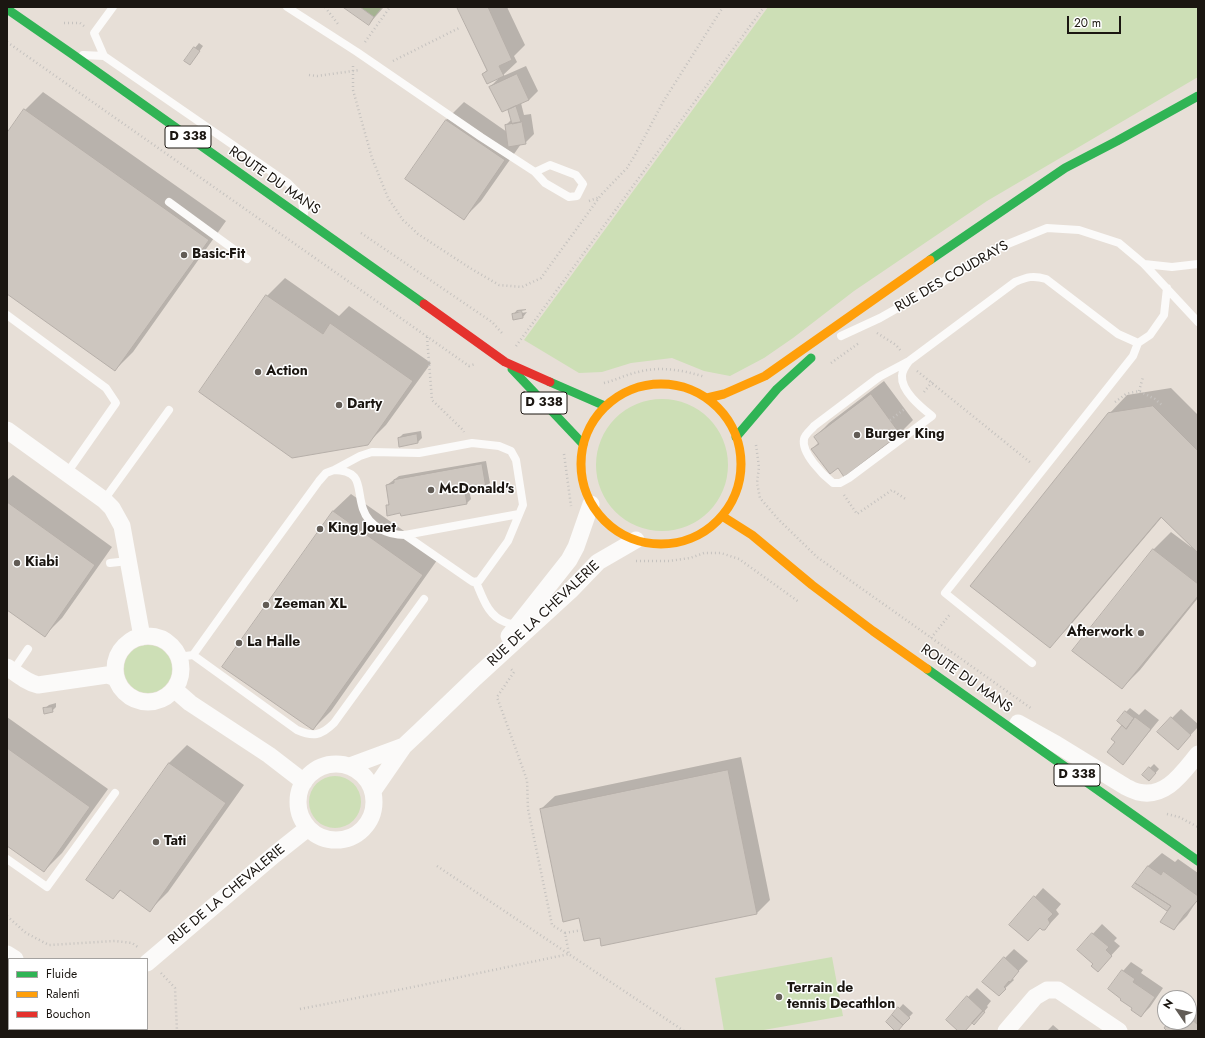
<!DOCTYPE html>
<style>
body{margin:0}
#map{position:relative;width:1205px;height:1038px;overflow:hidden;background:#e7dfd7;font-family:Jost,sans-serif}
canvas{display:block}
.frame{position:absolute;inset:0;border:8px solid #1b1611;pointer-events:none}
.legend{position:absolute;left:8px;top:958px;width:140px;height:72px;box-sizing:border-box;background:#fff;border:1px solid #a4a2a0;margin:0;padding:5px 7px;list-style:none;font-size:12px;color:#1b1611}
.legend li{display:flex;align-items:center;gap:8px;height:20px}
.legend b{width:20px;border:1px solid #a4a2a0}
.north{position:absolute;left:1157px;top:990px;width:40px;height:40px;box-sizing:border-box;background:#fff;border:1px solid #a4a2a0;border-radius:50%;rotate:304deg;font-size:11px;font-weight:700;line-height:16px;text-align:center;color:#1b1611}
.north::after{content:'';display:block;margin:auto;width:14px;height:18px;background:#625c56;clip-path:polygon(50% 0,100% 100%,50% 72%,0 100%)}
.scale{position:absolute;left:1067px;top:16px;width:54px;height:18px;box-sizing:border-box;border:2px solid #1b1611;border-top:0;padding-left:5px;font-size:12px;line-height:14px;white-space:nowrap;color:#1b1611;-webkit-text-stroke:3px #fff;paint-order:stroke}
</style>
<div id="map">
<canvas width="1205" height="1038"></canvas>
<div class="frame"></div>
<ul class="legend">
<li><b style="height:5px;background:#30b455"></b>Fluide</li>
<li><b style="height:5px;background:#ff9f0a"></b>Ralenti</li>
<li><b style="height:5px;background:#e5322d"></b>Bouchon</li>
</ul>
<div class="north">N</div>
<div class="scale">20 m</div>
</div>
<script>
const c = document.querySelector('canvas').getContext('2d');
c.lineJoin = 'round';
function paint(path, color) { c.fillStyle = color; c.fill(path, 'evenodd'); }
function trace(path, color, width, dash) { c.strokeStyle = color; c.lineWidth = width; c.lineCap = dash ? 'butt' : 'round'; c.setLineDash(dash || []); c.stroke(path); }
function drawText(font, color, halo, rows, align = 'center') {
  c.font = font + ' Jost,sans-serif'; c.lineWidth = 3; c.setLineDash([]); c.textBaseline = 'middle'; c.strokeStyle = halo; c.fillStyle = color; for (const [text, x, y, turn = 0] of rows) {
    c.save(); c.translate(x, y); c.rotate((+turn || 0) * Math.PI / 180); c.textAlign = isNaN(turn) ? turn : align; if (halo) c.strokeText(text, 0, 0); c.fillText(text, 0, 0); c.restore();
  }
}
paint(new Path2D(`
 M 360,7 L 382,7 L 374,17 Z
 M 768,7 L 1198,7 L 1198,77 L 987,201 L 854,291 L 793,338 L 764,358 L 730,376 L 704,371 L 672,358 L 631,363 L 602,372 L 579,373 L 524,340 Z
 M596 465a66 66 0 1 1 132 0a66 66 0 1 1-132 0Z
 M124 669a24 24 0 1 1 48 0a24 24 0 1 1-48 0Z
 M309 802a26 26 0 1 1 52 0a26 26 0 1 1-52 0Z
 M 832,957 L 843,1016 L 758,1031 L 724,1031 L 715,978 Z
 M 7,977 L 9,978 L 9,1029 L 57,1029 L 58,1031 L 7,1031 Z`), '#cddfb6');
paint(new Path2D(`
 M 345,7 L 381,7 L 383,8 L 369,24 Z
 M 458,7 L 507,7 L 525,45 L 514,56 L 517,62 L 501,77 L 526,66 L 538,91 L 529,100 L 521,103 L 524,115 L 531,114 L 534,134 L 525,143 L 521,144 L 481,201 L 464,218 L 446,120 L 464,102 L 507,132 L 506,125 L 512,119 L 509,110 L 512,107 L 490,87 L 500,77 L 483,74 L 487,70 Z
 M 199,43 L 203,46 L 194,59 L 185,60 Z
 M 43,92 L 226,221 L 133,352 L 115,370 L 7,293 L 7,135 L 25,110 Z
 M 285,278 L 339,316 L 349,306 L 431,363 L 386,425 L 367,444 L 267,296 Z
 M 526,309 L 526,310 L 517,312 L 517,314 L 527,312 L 523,317 L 513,315 L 517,310 Z
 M 884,381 L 913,420 L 900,433 L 845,475 L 838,467 L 812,449 L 819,442 L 815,437 L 829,423 Z
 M 1171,388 L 1198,415 L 1198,598 L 1140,670 L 1122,688 L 1154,549 L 1171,532 L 1191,547 L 1192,546 L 1162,517 L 1068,628 L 1050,646 L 1109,414 L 1127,395 Z
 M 421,431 L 422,438 L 418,442 L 400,446 L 399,438 L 403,434 Z
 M 486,461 L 490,483 L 485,487 L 469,490 L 471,499 L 466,504 L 401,512 L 387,506 L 390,503 L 387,485 L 399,476 Z
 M 13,475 L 112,547 L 62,618 L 44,636 L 7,609 L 7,480 Z
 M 351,494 L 440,556 L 331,711 L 313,729 L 333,511 Z
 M 56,703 L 56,707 L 52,711 L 44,709 L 49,705 Z
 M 1130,708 L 1139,715 L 1145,709 L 1159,720 L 1131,754 L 1123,763 L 1116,742 L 1123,725 L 1126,712 Z
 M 1181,709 L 1198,724 L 1198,727 L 1186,740 L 1172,718 Z
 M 7,717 L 108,789 L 62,853 L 44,871 L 7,845 Z
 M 187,745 L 244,785 L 168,892 L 150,910 L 121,890 L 113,898 L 169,763 Z
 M 741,757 L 770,900 L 757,913 L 600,937 L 580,917 L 541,809 L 555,796 Z
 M 1154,764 L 1159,769 L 1153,776 L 1150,768 Z
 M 1162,853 L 1175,862 L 1178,859 L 1198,873 L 1198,899 L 1187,916 L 1174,929 L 1169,911 L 1134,887 L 1148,866 Z
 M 1043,888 L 1061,904 L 1056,910 L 1059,914 L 1045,929 L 1041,927 L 1028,940 L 1035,897 Z
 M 1102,924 L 1117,938 L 1114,941 L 1120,946 L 1106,961 L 1094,964 L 1078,950 Z
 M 1014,949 L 1028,961 L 1012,978 L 1014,980 L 998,995 L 1005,958 Z
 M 1131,962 L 1143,970 L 1141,973 L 1163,988 L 1150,1007 L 1141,1016 L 1134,1008 L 1123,971 Z
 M 977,988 L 991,1001 L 987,1006 L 988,1007 L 978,1019 L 972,1022 L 964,1031 L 959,1031 L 968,997 Z
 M 1189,1001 L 1198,1009 L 1198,1031 L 1169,1031 L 1170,1022 L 1189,1022 Z
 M 903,1004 L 913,1013 L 896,1031 L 887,1022 Z
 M 1053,1025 L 1060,1031 L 1047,1031 Z`), '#0003');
const building = new Path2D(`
 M 343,7 L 360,7 L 374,17 L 369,25 Z
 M 457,7 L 488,7 L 512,60 L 499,66 L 504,76 L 487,84 L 482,74 L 487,71 Z
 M 194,47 L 200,51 L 190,65 L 184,61 Z
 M 517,74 L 529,100 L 502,112 L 489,87 Z
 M 516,106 L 521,122 L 512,124 L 508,110 Z
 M 24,109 L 209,240 L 115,371 L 7,294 L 7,133 Z
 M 446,120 L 505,160 L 464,220 L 405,179 Z
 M 522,122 L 526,144 L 508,147 L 505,125 Z
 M 266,295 L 323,334 L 330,323 L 413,381 L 368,445 L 292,458 L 199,392 Z
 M 522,312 L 523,318 L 513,320 L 512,314 Z
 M 871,394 L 900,434 L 844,477 L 838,468 L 830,474 L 811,449 L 819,444 L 814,437 Z
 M 1153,406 L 1198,451 L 1198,553 L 1161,517 L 1050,648 L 970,586 L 1108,413 Z
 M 417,434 L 418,443 L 399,447 L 398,438 Z
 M 482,464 L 486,488 L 465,492 L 467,504 L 401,516 L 400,513 L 387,516 L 386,505 L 389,505 L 386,485 L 394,483 L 394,480 Z
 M 7,502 L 95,565 L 45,637 L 7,610 Z
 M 333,511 L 423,575 L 313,730 L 222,667 Z
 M 1153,549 L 1198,584 L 1198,596 L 1122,689 L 1072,651 Z
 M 52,707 L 53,712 L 44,714 L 43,708 Z
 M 1125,711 L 1134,718 L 1126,729 L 1117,721 Z
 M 1135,717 L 1151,729 L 1123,765 L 1107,752 L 1115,742 L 1111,739 L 1122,725 L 1126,729 Z
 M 1171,717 L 1191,735 L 1178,750 L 1157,732 Z
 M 7,748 L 90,807 L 44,872 L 7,846 Z
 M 169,763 L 226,803 L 150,912 L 120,890 L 113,899 L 86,880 Z
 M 1149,767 L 1156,773 L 1149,781 L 1142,775 Z
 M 728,770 L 757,914 L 601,946 L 600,938 L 584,941 L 579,918 L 563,922 L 540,809 Z
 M 1148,866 L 1161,875 L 1163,871 L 1198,896 L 1198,900 L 1184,915 L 1174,930 L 1160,922 L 1171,906 L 1135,883 Z
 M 1135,883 L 1171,906 L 1167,911 L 1132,887 Z
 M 1034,896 L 1053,914 L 1048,919 L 1050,923 L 1045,930 L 1042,930 L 1040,928 L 1028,941 L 1009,925 Z
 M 1092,933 L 1109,947 L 1106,950 L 1112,956 L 1098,972 L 1091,966 L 1093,964 L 1077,950 Z
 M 1004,957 L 1019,971 L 1010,982 L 1009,981 L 1004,987 L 1006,989 L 999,996 L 982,982 Z
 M 1122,970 L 1135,979 L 1133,982 L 1155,997 L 1141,1017 L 1131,1010 L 1132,1008 L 1120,1000 L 1121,999 L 1108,989 Z
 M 967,996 L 983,1011 L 965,1031 L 958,1031 L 946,1020 Z
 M 898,1007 L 910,1018 L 903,1025 L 892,1015 Z
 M 983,1011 L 985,1012 L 974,1025 L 972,1023 Z
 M 892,1015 L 903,1025 L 898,1031 L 895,1031 L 886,1022 Z
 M 1189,1017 L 1198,1025 L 1198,1031 L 1167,1031 L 1164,1028 L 1168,1022 L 1189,1022 Z`);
paint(building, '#cdc6bf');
trace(building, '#b6afa9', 1);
trace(new Path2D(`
 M 325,7 L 338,24
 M 64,23 L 80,23 L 84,26
 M 7,42 L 469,366 L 475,364
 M 365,42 L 390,7
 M 393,61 L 459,28
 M 353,66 L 353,90 L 372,158 L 388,198 L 403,220 L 418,234 L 470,268 L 499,285 L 522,287 L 541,278 L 601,195 L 627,168 L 635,155 L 663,102 L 723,7
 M 309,75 L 317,76 L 360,70
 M 589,201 L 600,197
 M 361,233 L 492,322 L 502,333
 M 877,333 L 896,345 L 901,351
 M 427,337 L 432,400 L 463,430 L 464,432
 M 516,346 L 764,7
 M 831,363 L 859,343
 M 917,371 L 1031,463
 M 604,383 L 608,382 C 618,379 628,374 638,372 C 660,366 683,370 705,377
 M 1139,391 L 1143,377
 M 924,392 L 932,382
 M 1115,402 L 1126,394 L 1139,391 L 1155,399 L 1163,406
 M 890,420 L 906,408
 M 756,445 L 759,467 L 757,483 L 760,498 L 778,519 L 817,557 L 1032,709
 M 564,454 L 571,506
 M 844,495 L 857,514 L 892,490 L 907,500
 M 636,561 L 669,561 L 690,558 L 704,553 L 721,553 L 739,559 L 799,602
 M 931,638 L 951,613
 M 1167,814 L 1179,817 L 1198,827
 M 437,866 L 684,1031
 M 7,916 L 26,933 L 49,945 L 115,941 L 132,943 L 139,948
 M 565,933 L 582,930
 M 161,973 L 175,988 L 177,1031
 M 300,1009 L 413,987 L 569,954 L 565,933 L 552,925 L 528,809 L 527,780 L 497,697 L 514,672 L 511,669`), '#c5c2bf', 2.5, [1, 3]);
trace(new Path2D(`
 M 287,7 L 357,52 L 481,137 L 535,172 L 545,183 L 569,197 L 577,196 L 583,184 L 576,175 L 550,165 L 535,172
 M 83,55 L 104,56 L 288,183 L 301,196 L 304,213
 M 104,56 L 94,33 L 113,7
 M 169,202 L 247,259
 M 1144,264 L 1172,267 L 1198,264
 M 7,315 L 106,388 L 116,403 L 67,473
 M 841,336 L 880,318 L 933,288 L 998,248 L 1047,228 L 1079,230 L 1119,243 L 1144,264 L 1198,322
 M 909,361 C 906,365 902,371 902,376 C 901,391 921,407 932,416 L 849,478 L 840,483 L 833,483 C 823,475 801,453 804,439 C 805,434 811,430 814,426 L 879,377 L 909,361 L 1015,282 C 1027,277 1033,275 1046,279 L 1118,334 L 1138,343
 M 104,500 L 169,410
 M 405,535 L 470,580 L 473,582 L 479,581 L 508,541 L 523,505 L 516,460 L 511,451 L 499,446 L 472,443 L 419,453 L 372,452 L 360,456 L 334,470 C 364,471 356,488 363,509 C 369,527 388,535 405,535 L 519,514
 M 110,563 L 128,561
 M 476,582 C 483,598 488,616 505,622 C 509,624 514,624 518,624
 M 193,655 L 297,730 C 313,737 321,736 334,723 L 424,599
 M 178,657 L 193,655 L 246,581 L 319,481 L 326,473 L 334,470
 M 1032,663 L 945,593 L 1133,356 L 1138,343 L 1150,335 L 1164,315 L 1167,288
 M 13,671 L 28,649
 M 7,859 L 47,887 L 115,793`), '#fbfaf9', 8);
trace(new Path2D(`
 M 7,430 L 104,500 L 112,508 L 122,526 L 142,637
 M 509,636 L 569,560 L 576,547 L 591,504
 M115 669a33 33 0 1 1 66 0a33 33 0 1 1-66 0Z
 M 7,667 C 17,674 26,682 38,685 L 107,675 L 116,678
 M 174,689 L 190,703 L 269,755 L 304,782
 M 1018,723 L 1056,744 L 1126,787 C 1130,789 1134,791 1138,792 C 1166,799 1183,772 1198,754
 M298 802a38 38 0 1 1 76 0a38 38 0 1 1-76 0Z
 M 350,766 L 404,746
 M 373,791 L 404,746 L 421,730 L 475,678 L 570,591 L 598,562 L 636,540
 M 7,954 L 15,959
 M 147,963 L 274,855 L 308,828
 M 80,1029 L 82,1031
 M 123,1031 L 126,1029
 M 1006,1031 L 1035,997 L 1047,990 L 1058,990 L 1119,1031`), '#fbfaf9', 17);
trace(new Path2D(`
 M 7,9 L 72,54 L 424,304
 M 930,260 L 1065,168 L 1117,141 L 1198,96
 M 512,369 L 583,444
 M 550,382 L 605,406
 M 736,437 L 777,389 L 811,358
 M 927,669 L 1198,861`), '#30b455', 9);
trace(new Path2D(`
 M581 464a80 80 0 1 1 160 0a80 80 0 1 1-160 0Z
 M 707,398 L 724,394 L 765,376 L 930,260
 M 722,516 L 752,535 L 812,585 L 873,631 L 927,669`), '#ff9f0a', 9);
trace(new Path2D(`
 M 424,304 L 505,362 L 550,382`), '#e5322d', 9);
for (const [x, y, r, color] of [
 [184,255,4,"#625c56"],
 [258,372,4,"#625c56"],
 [339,405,4,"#625c56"],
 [857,435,4,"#625c56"],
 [431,490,4,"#625c56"],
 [320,529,4,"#625c56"],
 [17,563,4,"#625c56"],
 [266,605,4,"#625c56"],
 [1141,633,4,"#625c56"],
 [239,643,4,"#625c56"],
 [156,842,4,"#625c56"],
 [779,997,4,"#625c56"]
]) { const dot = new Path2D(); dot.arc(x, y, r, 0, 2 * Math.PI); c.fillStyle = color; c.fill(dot); trace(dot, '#fff', 1.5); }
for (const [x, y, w] of [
 [188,137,46],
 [544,403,46],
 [1077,775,46]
]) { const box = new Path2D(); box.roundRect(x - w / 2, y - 11, w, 22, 3); c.fillStyle = '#fff'; c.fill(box); trace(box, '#1b1611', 1); }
drawText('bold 13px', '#1b1611', null, [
 ["D 338",188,137],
 ["D 338",544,403],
 ["D 338",1077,775]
]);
drawText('14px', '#1b1611', '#fff', [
 ["ROUTE DU MANS",274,181,35],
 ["RUE DES COUDRAYS",952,277,-30],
 ["RUE DE LA CHEVALERIE",544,614,-43],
 ["ROUTE DU MANS",966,679,35],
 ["RUE DE LA CHEVALERIE",227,895,-40]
]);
drawText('bold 14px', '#1b1611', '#fff', [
 ["Basic-Fit",192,255],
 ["Action",266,372],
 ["Darty",347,405],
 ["Burger King",865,435],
 ["McDonald's",439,490],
 ["King Jouet",328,529],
 ["Kiabi",25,563],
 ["Zeeman XL",274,605],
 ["Afterwork",1133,633,"right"],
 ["La Halle",247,643],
 ["Tati",164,842],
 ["Terrain de",787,989],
 ["tennis Decathlon",787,1005]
], 'left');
</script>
